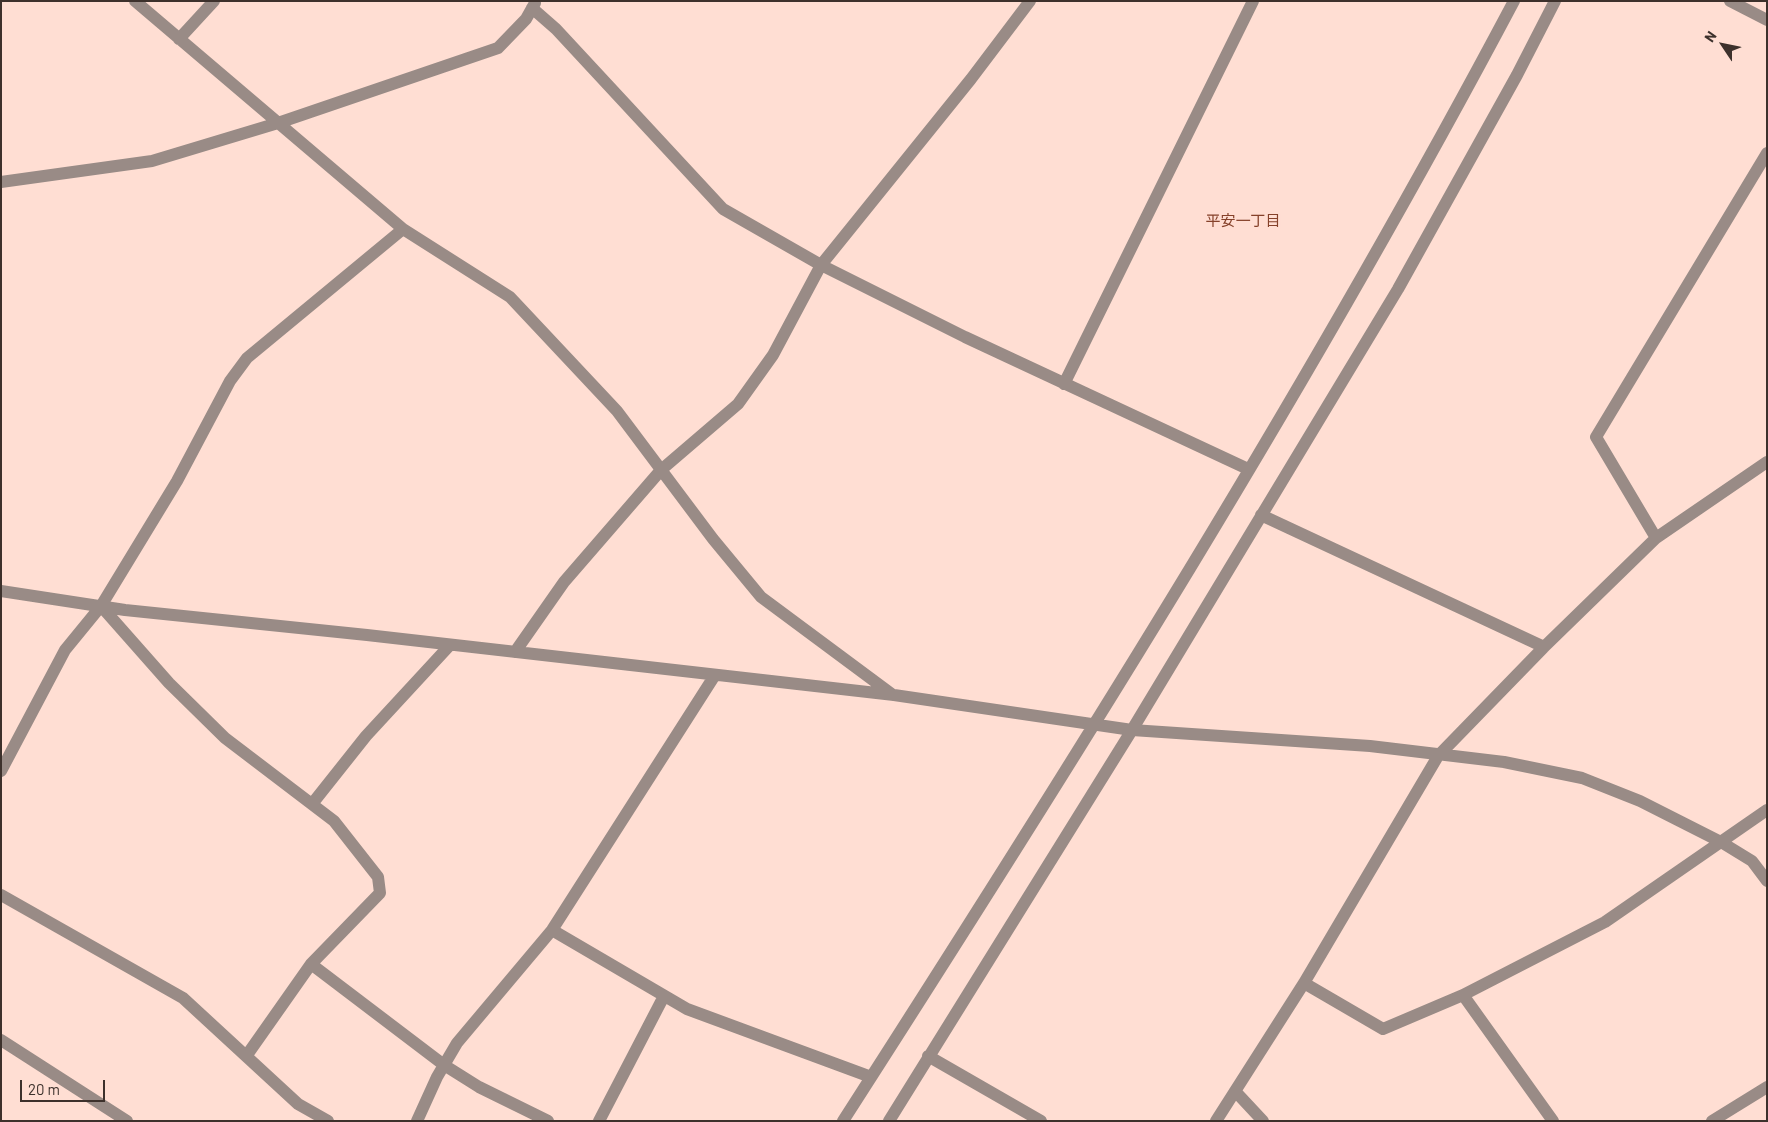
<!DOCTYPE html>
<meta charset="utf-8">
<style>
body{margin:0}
#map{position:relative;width:1768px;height:1122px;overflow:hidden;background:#ffded3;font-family:Barlow,sans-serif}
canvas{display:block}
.frame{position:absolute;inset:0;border:2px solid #3d312c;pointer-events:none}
.north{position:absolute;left:1698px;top:20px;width:50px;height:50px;-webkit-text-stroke:4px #ffded3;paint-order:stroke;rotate:304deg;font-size:14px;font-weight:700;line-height:20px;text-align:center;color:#3d312c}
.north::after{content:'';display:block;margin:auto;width:18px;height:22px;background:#3d312c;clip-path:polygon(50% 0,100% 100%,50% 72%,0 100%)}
.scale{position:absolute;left:20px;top:1080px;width:85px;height:22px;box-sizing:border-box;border:2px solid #3d312c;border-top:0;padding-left:6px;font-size:15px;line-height:18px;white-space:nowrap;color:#3d312c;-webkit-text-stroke:4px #ffded3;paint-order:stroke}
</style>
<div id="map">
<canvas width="1768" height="1122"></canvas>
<div class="frame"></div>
<div class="north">N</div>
<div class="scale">20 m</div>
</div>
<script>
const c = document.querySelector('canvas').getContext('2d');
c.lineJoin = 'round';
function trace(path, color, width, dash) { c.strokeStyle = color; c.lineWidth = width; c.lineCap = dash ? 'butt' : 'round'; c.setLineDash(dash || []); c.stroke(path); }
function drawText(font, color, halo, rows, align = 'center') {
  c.font = font + ' Barlow,"Noto Sans JP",sans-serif'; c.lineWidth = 5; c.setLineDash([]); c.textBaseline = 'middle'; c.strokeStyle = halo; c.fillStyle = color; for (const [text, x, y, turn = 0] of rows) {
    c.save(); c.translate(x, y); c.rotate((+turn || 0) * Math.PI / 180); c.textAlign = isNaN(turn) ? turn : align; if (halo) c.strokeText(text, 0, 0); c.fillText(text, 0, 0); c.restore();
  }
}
trace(new Path2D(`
 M 135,1 L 403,229 L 510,297 L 617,411 L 713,539 L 761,597 L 893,695
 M 1730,1 L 1767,20
 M 532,8 L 556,29 L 723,209 L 821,265 L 965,337 L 1248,469
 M 179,39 L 214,1
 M 1,182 L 152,161 L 278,123 L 498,48 L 526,19 L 535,3
 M 1064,384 L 1253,1
 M 1261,515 L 1544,647
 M 1656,538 L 1596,437 L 1767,153
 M 1,591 L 125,610 L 367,635 L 894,695 L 1132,730 L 1370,746 L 1504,762 L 1582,778 L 1640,801 L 1721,842 L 1752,861 L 1767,881
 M 101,606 L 169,683 L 225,738 L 334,821 L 378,877 L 380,893 L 311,964 L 247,1055
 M 515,652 L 564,582 L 661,470 L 738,404 L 773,355 L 821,265 L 971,79 L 1030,1
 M 1,771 L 65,650 L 101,606 L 177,481 L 230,381 L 247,358 L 403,229
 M 312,804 L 366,736 L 450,645
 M 1,895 L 183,998 L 298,1104 L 328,1121
 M 552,930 L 687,1009 L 871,1077
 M 311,964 L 444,1065 L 479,1087 L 548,1121
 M 1304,983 L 1383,1029 L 1463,995 L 1605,922 L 1767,810
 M 1463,995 L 1553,1121
 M 1,1040 L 127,1121
 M 928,1056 L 1041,1121
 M 1235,1091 L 1263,1121
 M 417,1121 L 437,1077 L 457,1043 L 552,930 L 715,675
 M 599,1121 L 664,996
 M 843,1121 C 1078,755 1310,386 1514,1
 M 889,1121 L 1132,730 L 1398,289 L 1517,75 L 1555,1
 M 1216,1121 L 1304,983 L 1438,756 L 1544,647 L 1656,538 L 1767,462
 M 1712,1121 L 1767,1087`), '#998b86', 12);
drawText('15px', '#85412a', '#ffded3', [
 ["平安一丁目",1243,221]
]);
</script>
